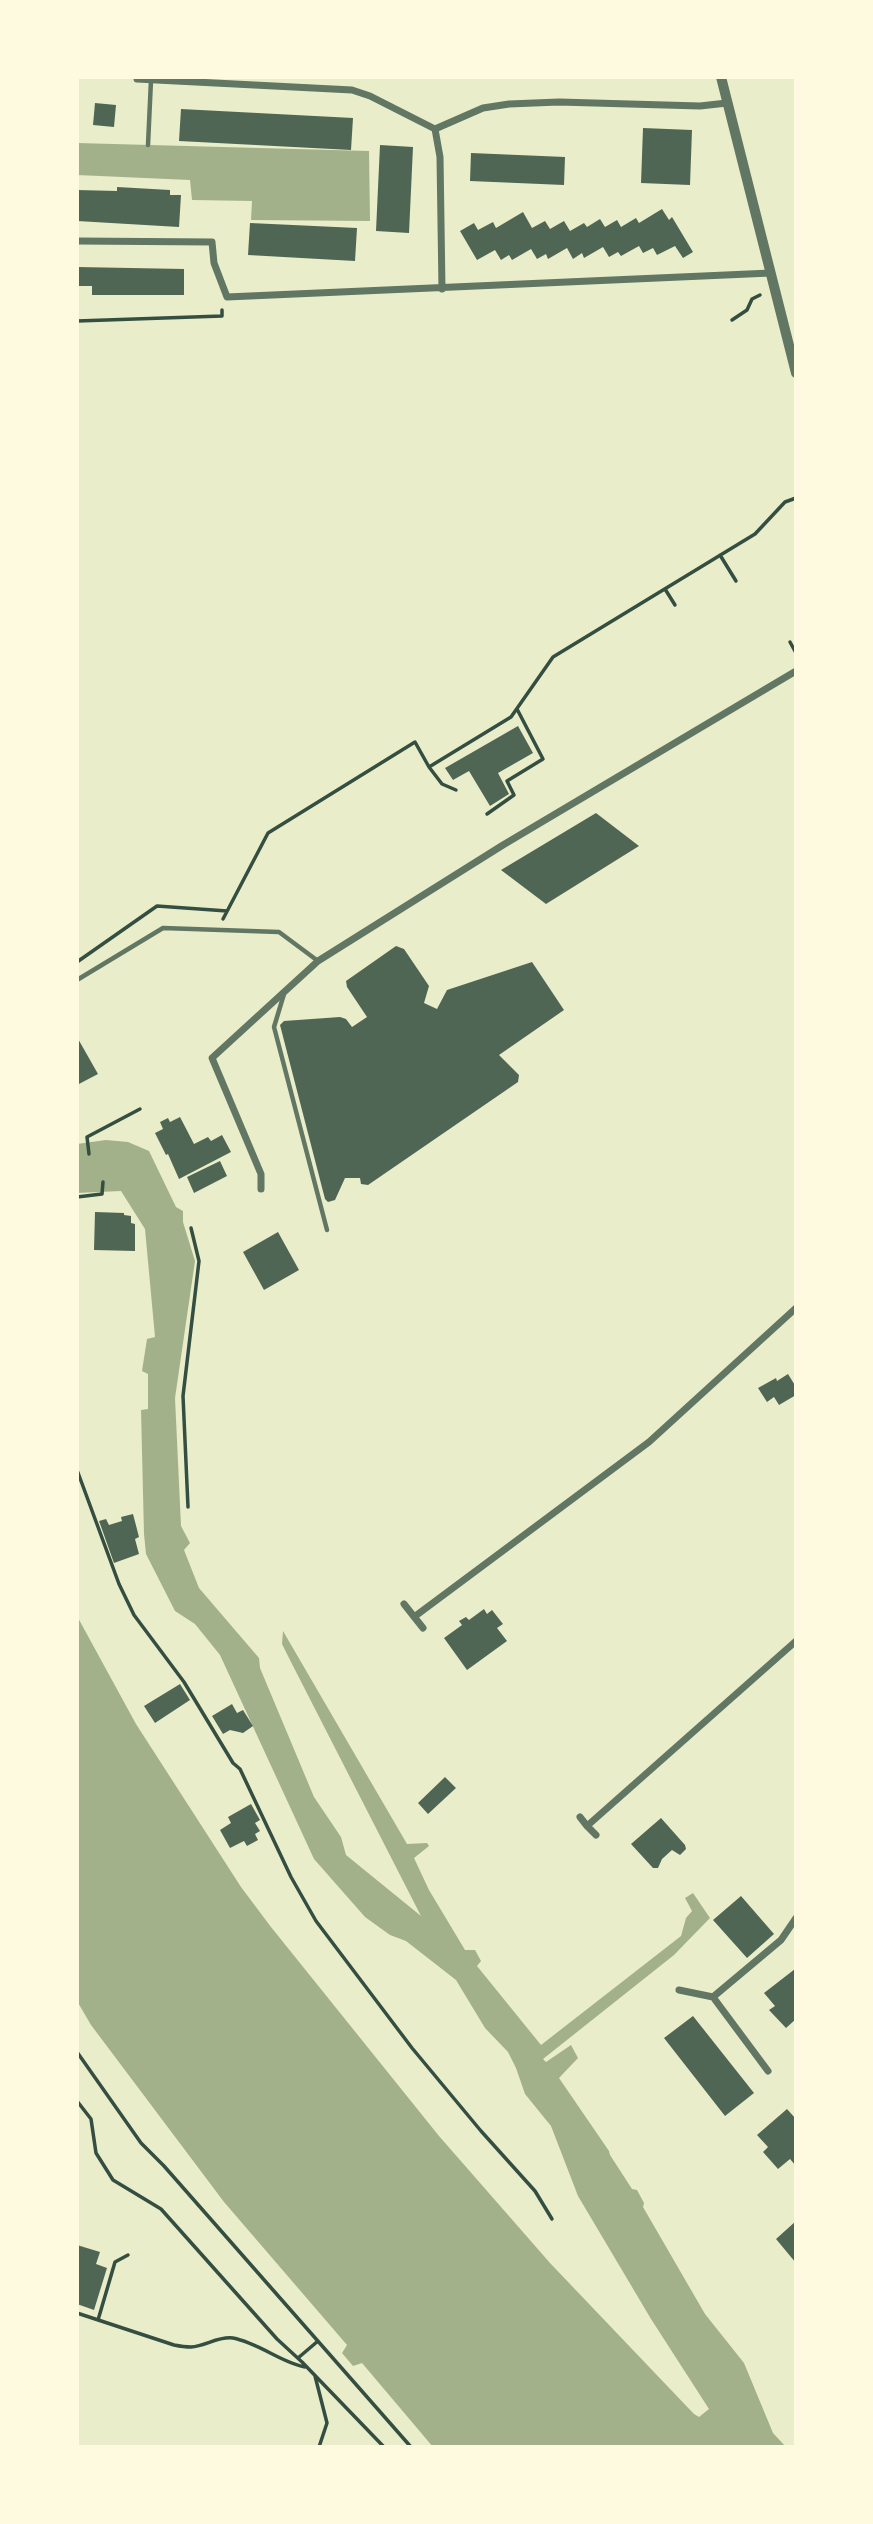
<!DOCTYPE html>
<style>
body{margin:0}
#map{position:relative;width:873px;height:2524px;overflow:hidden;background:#e9edc9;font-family:"Roboto Condensed",sans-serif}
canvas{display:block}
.frame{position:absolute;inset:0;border:79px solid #fefae0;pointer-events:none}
</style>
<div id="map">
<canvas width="873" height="2524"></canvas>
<div class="frame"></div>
</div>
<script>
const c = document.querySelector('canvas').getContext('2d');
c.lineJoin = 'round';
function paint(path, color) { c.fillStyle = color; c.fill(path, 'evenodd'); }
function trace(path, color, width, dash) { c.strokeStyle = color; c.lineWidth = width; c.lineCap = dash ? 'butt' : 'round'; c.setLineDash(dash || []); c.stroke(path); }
paint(new Path2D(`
 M 77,143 L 369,151 L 370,221 L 251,220 L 252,201 L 192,200 L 190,180 L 77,175 Z
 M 106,1140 L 128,1142 L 149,1151 L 176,1207 L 183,1211 L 183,1222 L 195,1261 L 175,1398 L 181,1526 L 190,1543 L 184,1550 L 199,1588 L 259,1658 L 260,1668 L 314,1797 L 341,1837 L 346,1855 L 421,1916 L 292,1664 L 282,1644 L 283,1631 L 407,1844 L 427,1843 L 429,1846 L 414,1858 L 429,1890 L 465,1950 L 475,1950 L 481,1961 L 477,1966 L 541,2045 L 681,1936 L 686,1918 L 692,1911 L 685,1898 L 693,1893 L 710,1918 L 674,1955 L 543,2059 L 546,2062 L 571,2045 L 578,2058 L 559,2078 L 609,2151 L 610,2155 L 632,2189 L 637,2190 L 644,2203 L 643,2207 L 705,2314 L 744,2363 L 773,2433 L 786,2447 L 433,2447 L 362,2363 L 353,2366 L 342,2353 L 347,2345 L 224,2202 L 91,2025 L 77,2001 L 77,1616 L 136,1724 L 241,1887 L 271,1927 L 439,2136 L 550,2263 L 694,2414 L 699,2417 L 709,2409 L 651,2319 L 578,2196 L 551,2126 L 525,2094 L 516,2068 L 508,2052 L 485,2028 L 456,1980 L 406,1941 L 390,1935 L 365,1917 L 314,1859 L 220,1655 L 195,1624 L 175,1611 L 146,1554 L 144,1534 L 141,1410 L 148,1409 L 148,1374 L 142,1371 L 147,1339 L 155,1337 L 145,1229 L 121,1191 L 77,1193 L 77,1144 Z`), '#a3b18a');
paint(new Path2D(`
 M 95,103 L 116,105 L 114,127 L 93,125 Z
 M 181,109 L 353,118 L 351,150 L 179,141 Z
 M 643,128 L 692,130 L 690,185 L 641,183 Z
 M 380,145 L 413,147 L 409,233 L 376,231 Z
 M 471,153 L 565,157 L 564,185 L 470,181 Z
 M 117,187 L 170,190 L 170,195 L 181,195 L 179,227 L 77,221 L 77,190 L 117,191 Z
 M 662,209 L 669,220 L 672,217 L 693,252 L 683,258 L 675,246 L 657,255 L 653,248 L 643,253 L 639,246 L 621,256 L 618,252 L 609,257 L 603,247 L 584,258 L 582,253 L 573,259 L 567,248 L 548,259 L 546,254 L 537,259 L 531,249 L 512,260 L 509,255 L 501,260 L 495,250 L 477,260 L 460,231 L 474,223 L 478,230 L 493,222 L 496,228 L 523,212 L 532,228 L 545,221 L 550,229 L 564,221 L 570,231 L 584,223 L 587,227 L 600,219 L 605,227 L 617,220 L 621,227 L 636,218 L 639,223 Z
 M 250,223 L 357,228 L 355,261 L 248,255 Z
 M 77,267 L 184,269 L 184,295 L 92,295 L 92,286 L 77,286 Z
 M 518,726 L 533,753 L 498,773 L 509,794 L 490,806 L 469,771 L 453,780 L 445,768 Z
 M 596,813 L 639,846 L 546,904 L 501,870 Z
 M 396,946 L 404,949 L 429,986 L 424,1003 L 437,1009 L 447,990 L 532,962 L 564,1010 L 499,1055 L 519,1075 L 518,1082 L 368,1185 L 361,1184 L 360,1178 L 345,1178 L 335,1200 L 328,1202 L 325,1199 L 280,1025 L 284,1021 L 340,1017 L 346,1019 L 352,1027 L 367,1017 L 347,987 L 346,981 Z
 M 77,1037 L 98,1074 L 77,1085 Z
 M 180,1117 L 194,1144 L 208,1137 L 211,1141 L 222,1135 L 231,1152 L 179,1179 L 168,1154 L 166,1155 L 155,1133 L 163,1129 L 160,1122 L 168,1118 L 170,1122 Z
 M 220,1161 L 227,1176 L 194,1193 L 187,1177 Z
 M 95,1212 L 124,1213 L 124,1215 L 131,1216 L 131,1223 L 135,1224 L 135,1251 L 94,1250 Z
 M 278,1232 L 299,1270 L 264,1290 L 243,1252 Z
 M 788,1374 L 796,1387 L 796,1395 L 779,1405 L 774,1397 L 767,1402 L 758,1388 L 776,1378 L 777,1381 Z
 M 133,1514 L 139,1537 L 135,1539 L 139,1554 L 114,1563 L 99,1521 L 106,1519 L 109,1525 L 122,1521 L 121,1517 Z
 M 484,1609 L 487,1614 L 492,1610 L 503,1624 L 497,1628 L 507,1641 L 467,1670 L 444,1638 L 462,1625 L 459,1621 L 466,1617 L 469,1620 Z
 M 180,1684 L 190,1700 L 155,1723 L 144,1706 Z
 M 232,1704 L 237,1713 L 243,1710 L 253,1726 L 243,1733 L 230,1730 L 223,1734 L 212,1716 Z
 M 445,1777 L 456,1788 L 428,1814 L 418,1803 Z
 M 251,1804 L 260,1820 L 255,1823 L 260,1831 L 255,1834 L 258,1840 L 247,1846 L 244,1841 L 230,1848 L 220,1830 L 231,1823 L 228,1817 Z
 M 661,1818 L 685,1845 L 686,1849 L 680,1855 L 672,1850 L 662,1859 L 658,1868 L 653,1868 L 631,1844 Z
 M 741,1896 L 774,1934 L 747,1958 L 713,1920 Z
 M 795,1969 L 796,2019 L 786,2028 L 769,2010 L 775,2006 L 764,1993 Z
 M 693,2016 L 754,2093 L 725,2116 L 664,2038 Z
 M 787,2109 L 796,2119 L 796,2166 L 790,2159 L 778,2169 L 763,2152 L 768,2147 L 757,2135 Z
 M 796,2221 L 796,2263 L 776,2239 Z
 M 77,2245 L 100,2252 L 96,2264 L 107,2268 L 94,2310 L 77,2304 Z`), '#4f6655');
trace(new Path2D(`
 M 732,320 L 747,310 L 752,299 L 760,295
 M 77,321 L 222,316 L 222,310
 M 720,555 L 736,581
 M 665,589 L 675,605
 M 790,642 L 796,653
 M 429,767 L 442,784 L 456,790
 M 487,814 L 514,795 L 507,781 L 543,759 L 517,709
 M 223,919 L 268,833 L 415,742 L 429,767 L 511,717 L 553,657 L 755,534 L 785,502 L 796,498
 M 77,962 L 157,906 L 227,911
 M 89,1154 L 87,1137 L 140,1109
 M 77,1197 L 102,1194 L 103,1182
 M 77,1470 L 119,1584 L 134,1615 L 184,1682 L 233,1763 L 240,1769 L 291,1877 L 316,1921 L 412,2048 L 481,2131 L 535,2191 L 552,2219
 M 188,1507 L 183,1396 L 199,1261 L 191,1228
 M 77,2052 L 141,2143 L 164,2166 L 411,2447
 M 77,2101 L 91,2119 L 96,2153 L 113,2180 L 161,2209 L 277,2339 L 302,2362 L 384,2447
 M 77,2313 L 174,2345 C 179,2346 185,2347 191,2347 C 206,2346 218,2336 233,2338 C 259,2343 282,2363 305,2367
 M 98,2320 L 115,2262 L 128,2255
 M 298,2358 L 318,2341
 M 315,2376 L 327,2423 L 319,2447`), '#344e41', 3.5);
trace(new Path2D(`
 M 148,145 L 151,80
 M 77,980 L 163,928 L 279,932 L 318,961
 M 284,994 L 274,1027 L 327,1230`), '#617663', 4.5);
trace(new Path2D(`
 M 137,79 L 352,90 L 370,96 L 435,129 L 483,108 L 509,104 L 559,102 L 700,106 L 727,103
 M 435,129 L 440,157 L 442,289
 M 77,241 L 212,242 L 214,263 L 227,297 L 771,273
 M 261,1189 L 261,1174 L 212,1058 L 318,961 L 503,845 L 796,671
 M 404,1604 L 423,1628
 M 414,1617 L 649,1442 L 796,1308
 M 580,1817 L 587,1826
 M 596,1835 L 587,1826 L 796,1641
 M 679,1990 L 713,1997 L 768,2071
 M 713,1997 L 781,1940 L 796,1918`), '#617663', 7);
trace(new Path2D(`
 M 721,77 L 796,373`), '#617663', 10);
</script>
